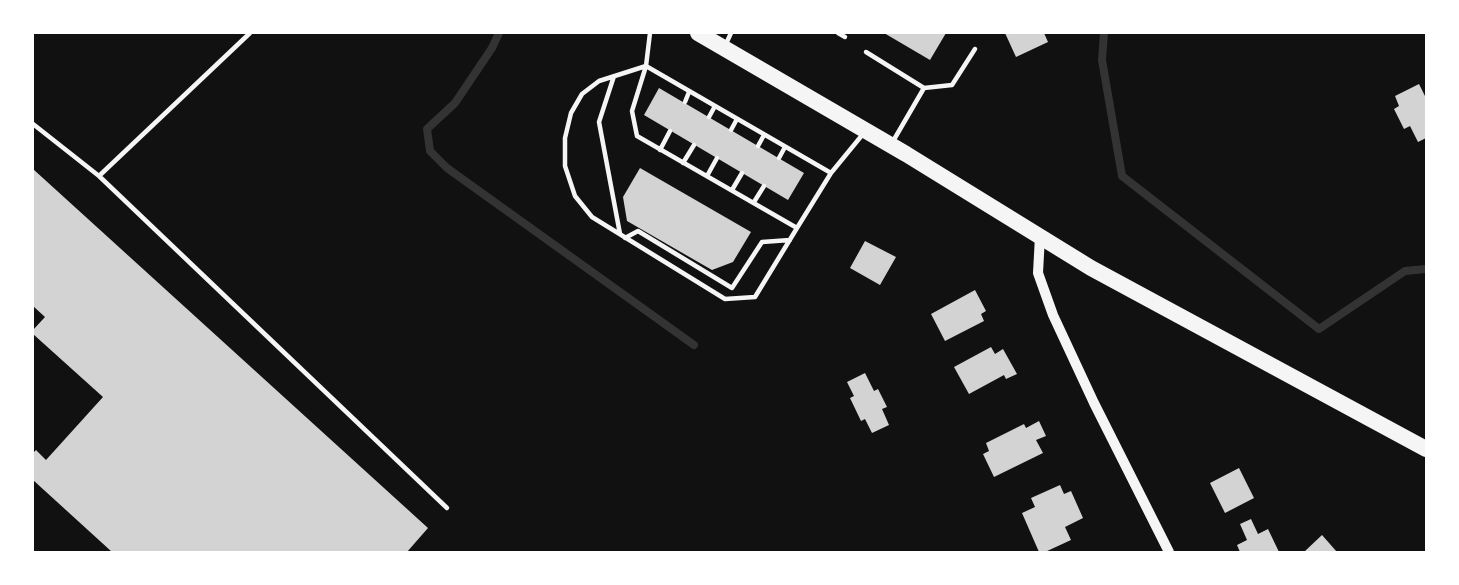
<!DOCTYPE html>
<style>
body{margin:0}
#map{position:relative;width:1459px;height:585px;overflow:hidden;background:#111;font-family:"Nunito Sans",sans-serif}
canvas{display:block}
.frame{position:absolute;inset:0;border:34px solid #fff;pointer-events:none}
</style>
<div id="map">
<canvas width="1459" height="585"></canvas>
<div class="frame"></div>
</div>
<script>
const c = document.querySelector('canvas').getContext('2d');
c.lineJoin = 'round';
function trace(path, color, width, dash) { c.strokeStyle = color; c.lineWidth = width; c.lineCap = dash ? 'butt' : 'round'; c.setLineDash(dash || []); c.stroke(path); }
function paint(path, color) { c.fillStyle = color; c.fill(path, 'evenodd'); }
trace(new Path2D(`
 M 499,33 L 492,48 L 455,103 L 427,129 L 430,151 L 447,168 L 694,345
 M 1104,33 L 1102,60 L 1122,176 L 1319,329 L 1405,271 L 1426,269`), '#333', 8);
paint(new Path2D(`
 M 884,33 L 946,33 L 930,60 Z
 M 1005,33 L 1044,33 L 1048,42 L 1016,57 Z
 M 1419,84 L 1426,98 L 1426,138 L 1418,142 L 1410,126 L 1404,129 L 1394,109 L 1399,106 L 1395,96 Z
 M 659,88 L 804,173 L 788,200 L 644,115 Z
 M 640,168 L 751,232 L 733,262 L 712,270 L 627,221 L 623,197 Z
 M 33,169 L 428,528 L 407,552 L 112,552 L 33,480 L 33,453 L 36,450 L 46,460 L 103,397 L 33,334 L 33,330 L 45,317 L 33,306 Z
 M 865,241 L 896,257 L 880,285 L 850,268 Z
 M 975,290 L 986,311 L 981,314 L 984,321 L 945,341 L 931,314 Z
 M 991,347 L 995,354 L 1003,349 L 1017,374 L 1006,379 L 1004,375 L 969,394 L 954,367 Z
 M 865,373 L 874,391 L 878,389 L 887,407 L 882,409 L 889,425 L 872,433 L 865,419 L 861,421 L 850,398 L 854,396 L 847,382 Z
 M 1039,421 L 1046,436 L 1036,440 L 1043,453 L 994,477 L 983,454 L 989,451 L 986,443 L 1024,424 L 1026,428 Z
 M 1239,468 L 1254,498 L 1225,513 L 1210,483 Z
 M 1060,485 L 1064,494 L 1071,491 L 1083,518 L 1065,527 L 1071,540 L 1045,552 L 1039,552 L 1022,513 L 1035,507 L 1031,498 Z
 M 1251,519 L 1258,534 L 1268,529 L 1279,552 L 1240,552 L 1237,545 L 1247,540 L 1240,524 Z
 M 1322,535 L 1337,552 L 1304,552 Z`), '#d3d3d3');
trace(new Path2D(`
 M 250,33 L 99,176 L 447,508
 M 650,33 L 646,66 L 632,111 L 637,136 L 797,228 L 831,173 L 863,134
 M 838,33 L 845,37
 M 725,46 L 731,33
 M 866,52 L 924,88 L 892,143
 M 614,76 L 599,122 L 620,234
 M 924,88 L 952,85 L 975,49
 M 685,102 L 689,92
 M 709,117 L 715,106
 M 33,124 L 99,176
 M 731,130 L 737,119
 M 758,146 L 764,135
 M 660,150 L 670,131
 M 779,158 L 785,147
 M 683,163 L 694,145
 M 707,176 L 717,158
 M 732,190 L 742,173
 M 754,202 L 764,186
 M 797,228 L 755,297 L 725,299 L 592,217 L 575,196 L 565,166 L 565,138 L 571,113 L 582,94 L 599,81 L 646,66 L 831,173
 M 625,238 L 638,231 L 732,288 L 762,242 L 790,240`), '#f5f5f5', 4.5);
trace(new Path2D(`
 M 1040,236 L 1038,273 L 1053,315 L 1094,403 L 1169,552`), '#f5f5f5', 10);
trace(new Path2D(`
 M 698,33 L 906,154 L 1091,268 L 1426,449`), '#f5f5f5', 16);
</script>
